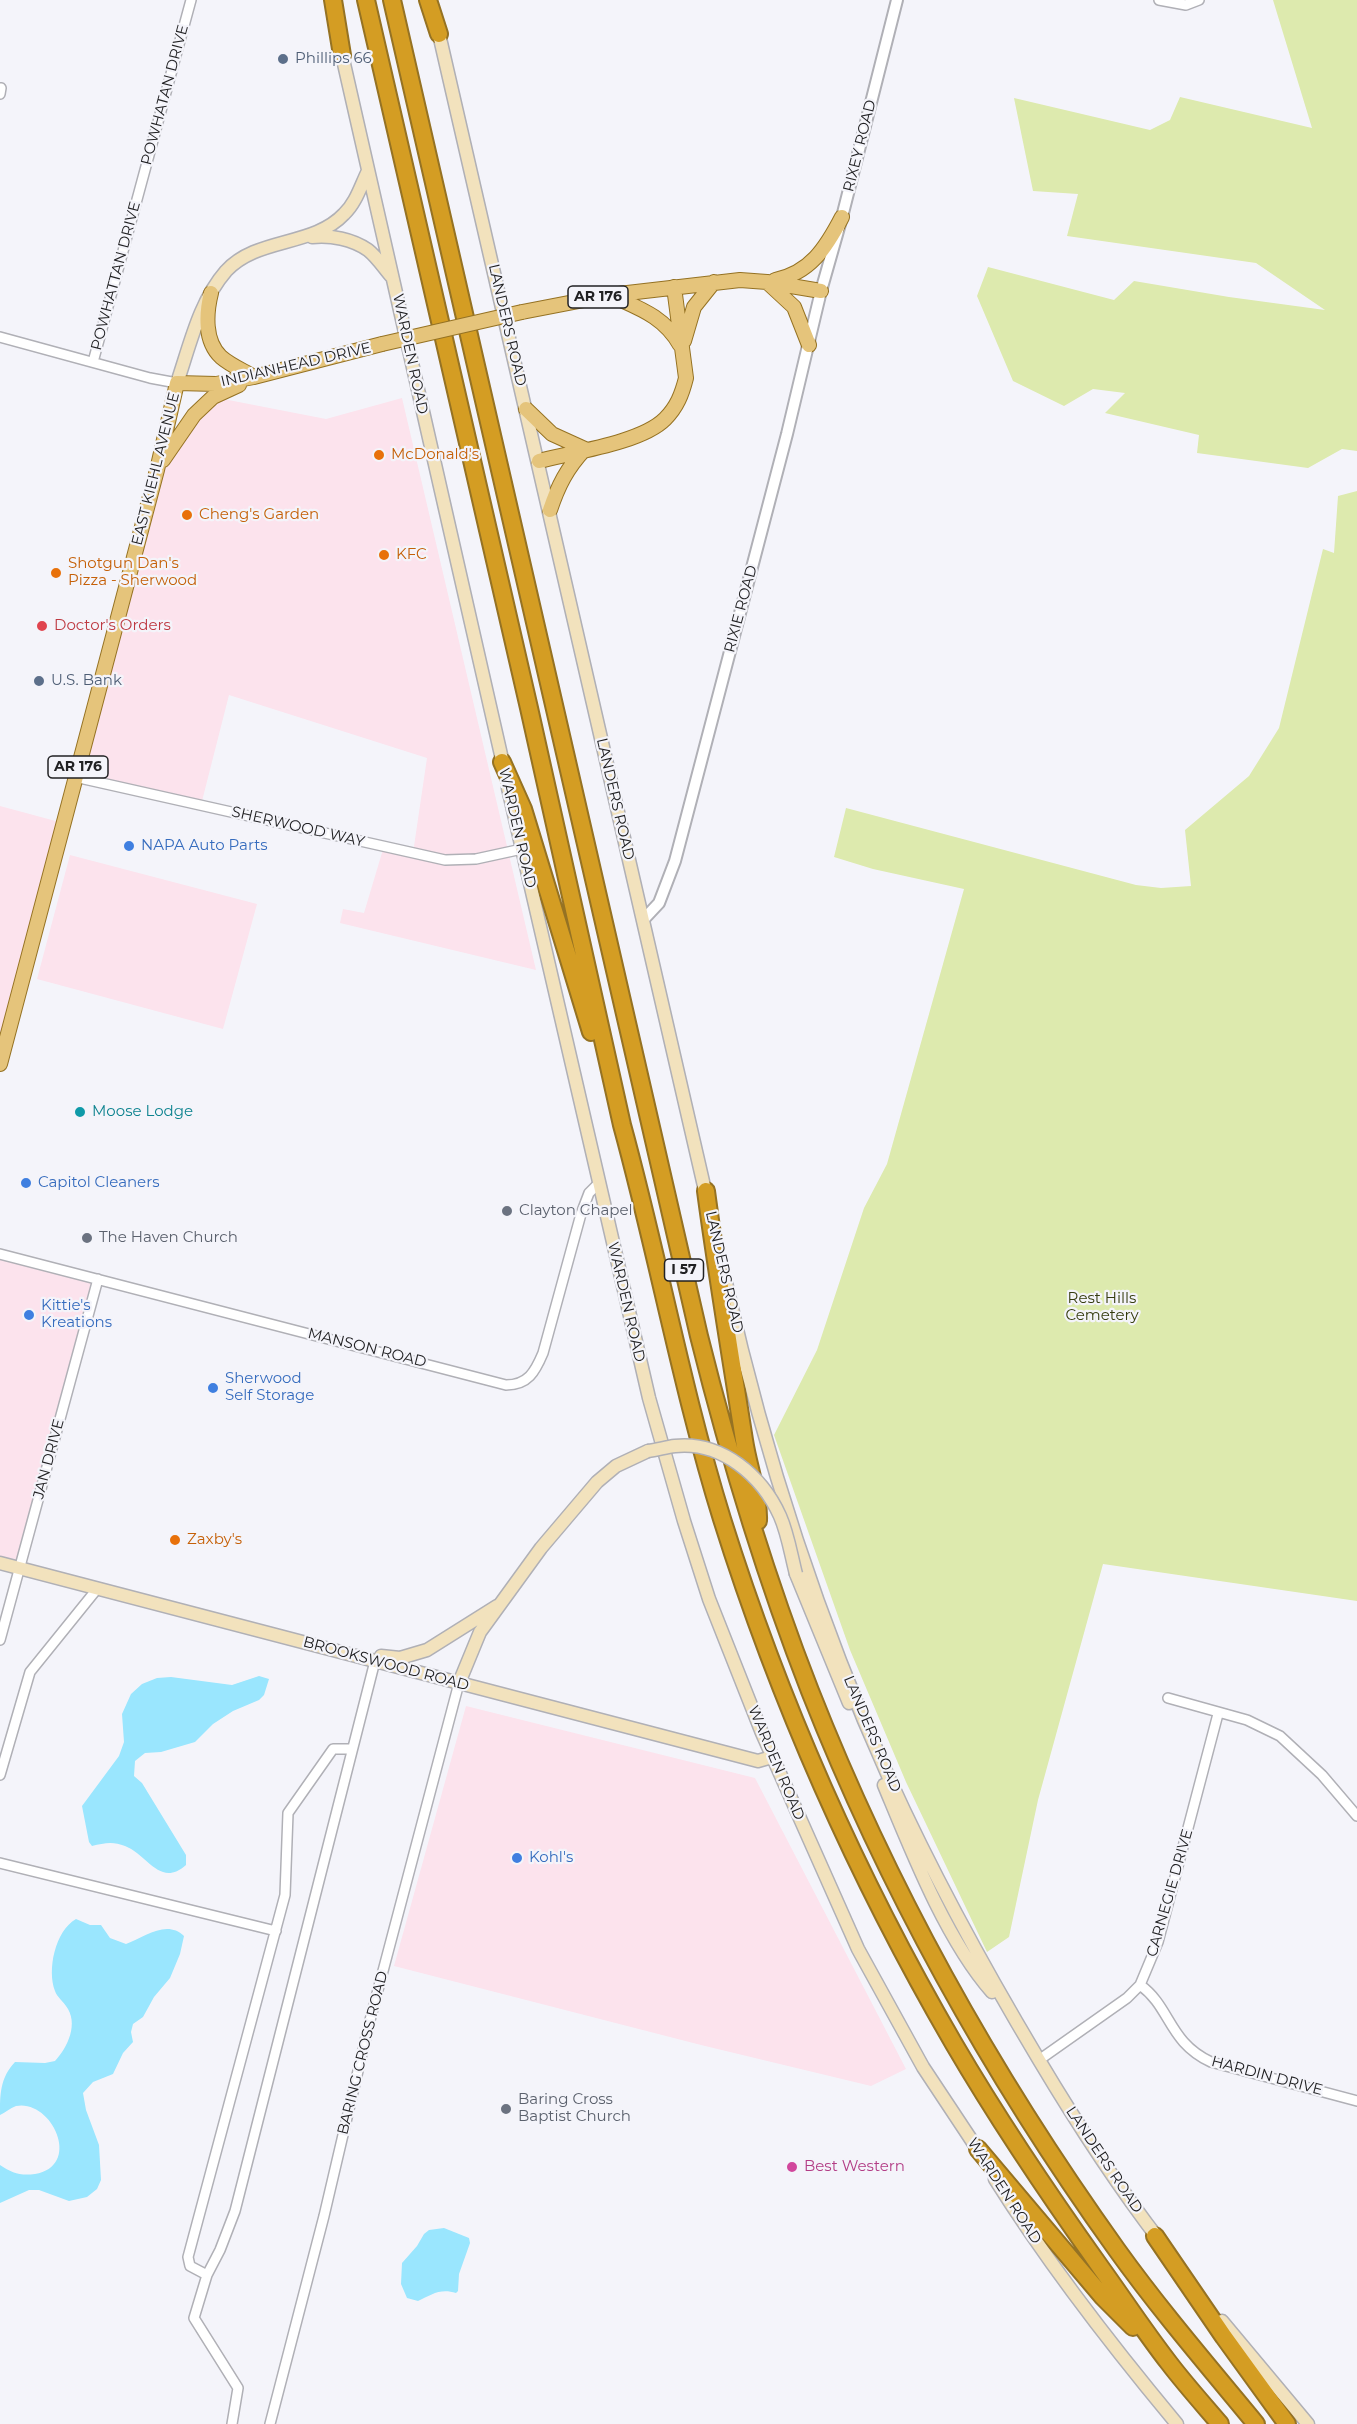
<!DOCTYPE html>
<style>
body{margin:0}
canvas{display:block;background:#f4f4fa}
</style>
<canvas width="1357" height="2424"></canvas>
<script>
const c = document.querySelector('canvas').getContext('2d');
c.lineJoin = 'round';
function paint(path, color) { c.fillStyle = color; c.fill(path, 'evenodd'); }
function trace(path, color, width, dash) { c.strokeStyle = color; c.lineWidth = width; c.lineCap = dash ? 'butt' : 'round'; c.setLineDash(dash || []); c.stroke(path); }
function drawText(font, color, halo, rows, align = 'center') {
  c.font = font + ' Montserrat,sans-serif'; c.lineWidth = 4.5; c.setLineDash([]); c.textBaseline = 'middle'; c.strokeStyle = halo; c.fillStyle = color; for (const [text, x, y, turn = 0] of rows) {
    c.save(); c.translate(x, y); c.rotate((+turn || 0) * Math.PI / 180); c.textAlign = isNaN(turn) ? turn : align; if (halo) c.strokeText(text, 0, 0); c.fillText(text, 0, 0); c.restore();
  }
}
paint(new Path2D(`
 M 213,397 L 326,419 L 402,398 L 536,970 L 340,923 L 343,909 L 364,913 L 384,846 L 413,853 L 427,758 L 229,695 L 201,805 L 74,782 L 157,470 Z
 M 0,806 L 63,823 L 0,1064 Z
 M 70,855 L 257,904 L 223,1029 L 37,979 Z
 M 0,1255 L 98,1279 L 24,1570 L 0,1563 Z
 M 466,1706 L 755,1778 L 906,2069 L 871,2086 L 701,2045 L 394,1966 Z`), '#fce3ed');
paint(new Path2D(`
 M 1273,0 L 1357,0 L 1357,451 L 1342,449 L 1308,468 L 1197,453 L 1199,435 L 1105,413 L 1125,393 L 1093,389 L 1064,406 L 1013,381 L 977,296 L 988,267 L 1114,300 L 1134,281 L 1229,297 L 1325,310 L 1256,263 L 1067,236 L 1078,194 L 1033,191 L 1014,98 L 1150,130 L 1170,120 L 1180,97 L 1312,128 Z
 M 1357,491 L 1357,1601 L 1103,1564 L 1038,1800 L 1009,1937 L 987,1952 L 906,1782 L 850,1650 L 774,1435 L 817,1350 L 864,1208 L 887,1164 L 964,889 L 873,869 L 834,857 L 846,808 L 1136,885 L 1161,888 L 1191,886 L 1185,830 L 1249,776 L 1279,728 L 1323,549 L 1334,553 L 1338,496 Z`), '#ddeaae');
paint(new Path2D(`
 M 259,1676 L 269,1679 L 264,1695 L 259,1700 L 233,1711 L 213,1724 L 195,1742 L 161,1752 L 145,1753 L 135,1761 L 134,1776 L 142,1783 L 186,1855 L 186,1865 C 160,1888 148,1855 125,1846 C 113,1841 104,1843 92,1846 L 89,1842 L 82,1806 L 119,1756 L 124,1742 L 122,1714 L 131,1694 L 142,1684 L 157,1678 L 171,1677 L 232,1685 Z
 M 76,1919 L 90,1925 L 101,1925 L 110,1938 L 126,1944 C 144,1937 167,1919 184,1936 L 180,1954 L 170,1978 L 154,1997 L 143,2017 L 133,2024 L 131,2032 L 133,2042 L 123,2053 L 113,2074 L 93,2082 L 83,2093 L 86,2110 L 99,2145 L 101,2180 L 97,2189 L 87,2197 L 69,2201 L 39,2190 L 29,2190 L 0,2203 L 0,2165 C 12,2173 20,2176 35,2174 C 83,2166 52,2099 16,2106 C 10,2108 5,2113 0,2115 C 0,2094 0,2078 15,2062 L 45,2063 L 55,2061 C 68,2047 79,2023 66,2006 C 63,2001 57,1997 55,1991 C 47,1970 55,1931 76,1919 Z
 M 444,2228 L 469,2238 L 470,2243 L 459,2274 L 458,2291 L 456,2293 C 440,2288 431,2295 418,2301 L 407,2298 L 401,2284 L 402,2263 L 417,2246 L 424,2234 L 429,2230 Z`), '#9ae6fe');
const minor = new Path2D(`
 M 1159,0 L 1186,5 L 1199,0
 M 0,94 L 1,88
 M 0,337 L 150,378 L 177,383
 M 93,362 L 191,0
 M 75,777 L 445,860 L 476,859 L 522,849
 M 0,1254 L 506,1385 C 528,1385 535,1372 543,1353 L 581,1214 L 589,1193 L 599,1183
 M 0,1640 L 98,1279
 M 1168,1698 L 1247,1720 L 1280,1736 L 1322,1775 L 1357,1816
 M 0,1775 L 30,1672 L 97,1589
 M 0,1863 L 276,1931
 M 1140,1985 C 1171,2007 1168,2042 1211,2062 L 1357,2101
 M 1039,2060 L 1127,1998 L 1140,1985 L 1158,1942 L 1218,1714
 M 207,2275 L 190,2266 L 188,2257 L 285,1895 L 288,1813 L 333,1749 L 352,1749
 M 232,2424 L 238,2388 L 194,2318 L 207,2275 L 220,2250 L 235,2211 L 375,1661
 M 270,2424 L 324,2216 L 369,2024 L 459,1683`);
const tertiary = new Path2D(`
 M 644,919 L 659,903 L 675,861 L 787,434 L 821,291 L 842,217 L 897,0`);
const secondary = new Path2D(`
 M 439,34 L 707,1199
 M 342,55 L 504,768
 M 312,237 C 331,235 352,239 368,250 C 377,257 384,268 391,276
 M 177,383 C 190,345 199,302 226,271 C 257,237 313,247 344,214 C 356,203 361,185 368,171
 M 508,788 L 649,1398 L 684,1521 L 709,1599 L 762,1733 L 858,1949 L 923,2067 L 982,2156
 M 726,1283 C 764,1452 818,1620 889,1778 C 933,1875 984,1968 1039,2060 C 1076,2122 1116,2184 1160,2241
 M 0,1563 L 758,1761 L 772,1757
 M 796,1574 L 849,1703
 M 381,1656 L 400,1658 L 427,1650 L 497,1606
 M 459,1683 L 480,1632 L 541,1548 L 597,1482 L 616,1466 L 648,1451
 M 884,1785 C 911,1850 946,1940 992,1992
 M 995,2179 C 1049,2265 1112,2346 1177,2424
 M 1222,2321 L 1308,2424`);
const primary = new Path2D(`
 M 775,280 C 810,273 826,248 842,217
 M 767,282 L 794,307 L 809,345
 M 211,293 C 206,313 204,341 221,357 C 230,365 244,371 254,377
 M 610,295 C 638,308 664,316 680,345
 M 522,312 L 610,295 L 740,280 L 767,282 L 821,291
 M 684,341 L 694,307 L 714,282
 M 526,409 L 552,434 L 585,449 C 567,468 558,486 550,510
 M 163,460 L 194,415 L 213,397 L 239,385
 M 539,461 C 573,452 641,443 665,419 C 677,407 682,394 686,378 L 674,287
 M 0,1064 L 157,470 L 177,383 L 216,384 L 254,377 L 382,344`);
const motorway = new Path2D(`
 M 333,0 L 342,55
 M 366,0 L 529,708 L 622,1125 C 658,1256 682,1390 722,1519 C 779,1701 858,1879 954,2044 C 999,2121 1049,2195 1101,2268 C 1124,2300 1145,2332 1169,2363 C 1185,2384 1203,2404 1220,2424
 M 392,0 L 699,1336 C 729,1456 765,1576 810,1691 C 888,1889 993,2077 1117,2250 C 1160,2310 1209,2367 1256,2424
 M 428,0 L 439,34
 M 502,762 L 523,809 L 591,1032
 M 706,1191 C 717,1274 731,1357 744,1440 C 748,1467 759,1494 758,1521
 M 978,2149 L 1103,2297 L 1133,2327
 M 1155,2236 L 1224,2337 L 1287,2424`);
trace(minor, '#b0b0b6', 12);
trace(tertiary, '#b0b0b6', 14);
trace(secondary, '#b0b0b6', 15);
trace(primary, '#957223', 16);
trace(motorway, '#957223', 20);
trace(minor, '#fff', 9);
trace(tertiary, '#fff', 10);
trace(secondary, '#f2e2bd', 12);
trace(primary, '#e5c47b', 14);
trace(motorway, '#d49d23', 16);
const secondaryBridge = new Path2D(`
 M 648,1451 C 657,1450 666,1447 675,1446 C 722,1441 762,1476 780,1516 C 788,1534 791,1555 796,1574`);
const primaryBridge = new Path2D(`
 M 382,344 L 522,312`);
trace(secondaryBridge, '#b0b0b6', 15, []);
trace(primaryBridge, '#957223', 16, []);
trace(secondaryBridge, '#f2e2bd', 12);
trace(primaryBridge, '#e5c47b', 14);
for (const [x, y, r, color] of [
 [283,59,6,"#5c6f8a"],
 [379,455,6,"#e8710a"],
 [187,515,6,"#e8710a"],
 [384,555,6,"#e8710a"],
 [56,573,6,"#e8710a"],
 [42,626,6,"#e0444e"],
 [39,681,6,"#5c6f8a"],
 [129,846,6,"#3f7fe0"],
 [80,1112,6,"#0f9aa8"],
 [26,1183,6,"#3f7fe0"],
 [507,1211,6,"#6b7280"],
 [87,1238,6,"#6b7280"],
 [29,1315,6,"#3f7fe0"],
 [213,1388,6,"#3f7fe0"],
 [175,1540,6,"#e8710a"],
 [517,1858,6,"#3f7fe0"],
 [506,2109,6,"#6b7280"],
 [792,2167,6,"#d1479c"]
]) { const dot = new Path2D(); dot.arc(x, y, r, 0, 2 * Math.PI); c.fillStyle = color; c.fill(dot); trace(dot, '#f4f4fa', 2); }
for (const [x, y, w] of [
 [598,297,60],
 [78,767,60],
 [684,1270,39]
]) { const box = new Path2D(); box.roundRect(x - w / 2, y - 11, w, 22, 4.5); c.fillStyle = '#f4f4fa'; c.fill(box); trace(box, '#212123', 1.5); }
drawText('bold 14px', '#212123', null, [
 ["AR 176",598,297],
 ["AR 176",78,767],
 ["I 57",684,1270]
]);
drawText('15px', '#4e5e75', '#f4f4fa', [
 ["Phillips 66",295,59],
 ["U.S. Bank",51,681]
], 'left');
drawText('15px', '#212123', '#f4f4fa', [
 ["POWHATAN DRIVE",165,95,-75],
 ["RIXEY ROAD",860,146,-76],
 ["POWHATTAN DRIVE",116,276,-75],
 ["LANDERS ROAD",507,325,77],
 ["WARDEN ROAD",410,354,78],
 ["INDIANHEAD DRIVE",296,365,-13],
 ["EAST KIEHL AVENUE",156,469,-76],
 ["RIXIE ROAD",741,609,-75],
 ["LANDERS ROAD",615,799,77],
 ["SHERWOOD WAY",298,827,13],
 ["WARDEN ROAD",517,828,77],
 ["LANDERS ROAD",724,1272,77],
 ["WARDEN ROAD",626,1302,77],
 ["MANSON ROAD",367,1348,14],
 ["JAN DRIVE",49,1459,-75],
 ["BROOKSWOOD ROAD",386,1664,15],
 ["LANDERS ROAD",872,1734,67],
 ["WARDEN ROAD",776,1763,67],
 ["CARNEGIE DRIVE",1170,1893,-74],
 ["BARING CROSS ROAD",363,2053,-76],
 ["HARDIN DRIVE",1267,2076,15],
 ["LANDERS ROAD",1104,2160,56],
 ["WARDEN ROAD",1004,2191,57]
]);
drawText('15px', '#c56008', '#f4f4fa', [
 ["McDonald's",391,455],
 ["Cheng's Garden",199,515],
 ["KFC",396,555],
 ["Shotgun Dan's",68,564],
 ["Pizza - Sherwood",68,581],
 ["Zaxby's",187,1540]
], 'left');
drawText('15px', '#be3a42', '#f4f4fa', [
 ["Doctor's Orders",54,626]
], 'left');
drawText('15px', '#366cbe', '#f4f4fa', [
 ["NAPA Auto Parts",141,846],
 ["Capitol Cleaners",38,1183],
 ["Kittie's",41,1306],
 ["Kreations",41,1323],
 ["Sherwood",225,1379],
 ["Self Storage",225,1396],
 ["Kohl's",529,1858]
], 'left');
drawText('15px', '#0d838f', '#f4f4fa', [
 ["Moose Lodge",92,1112]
], 'left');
drawText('15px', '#5b616d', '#f4f4fa', [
 ["Clayton Chapel",519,1211],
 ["The Haven Church",99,1238],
 ["Baring Cross",518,2100],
 ["Baptist Church",518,2117]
], 'left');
drawText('15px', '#353c0e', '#f4f4fa', [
 ["Rest Hills",1102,1299],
 ["Cemetery",1102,1316]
]);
drawText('15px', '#b23c85', '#f4f4fa', [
 ["Best Western",804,2167]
], 'left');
</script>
